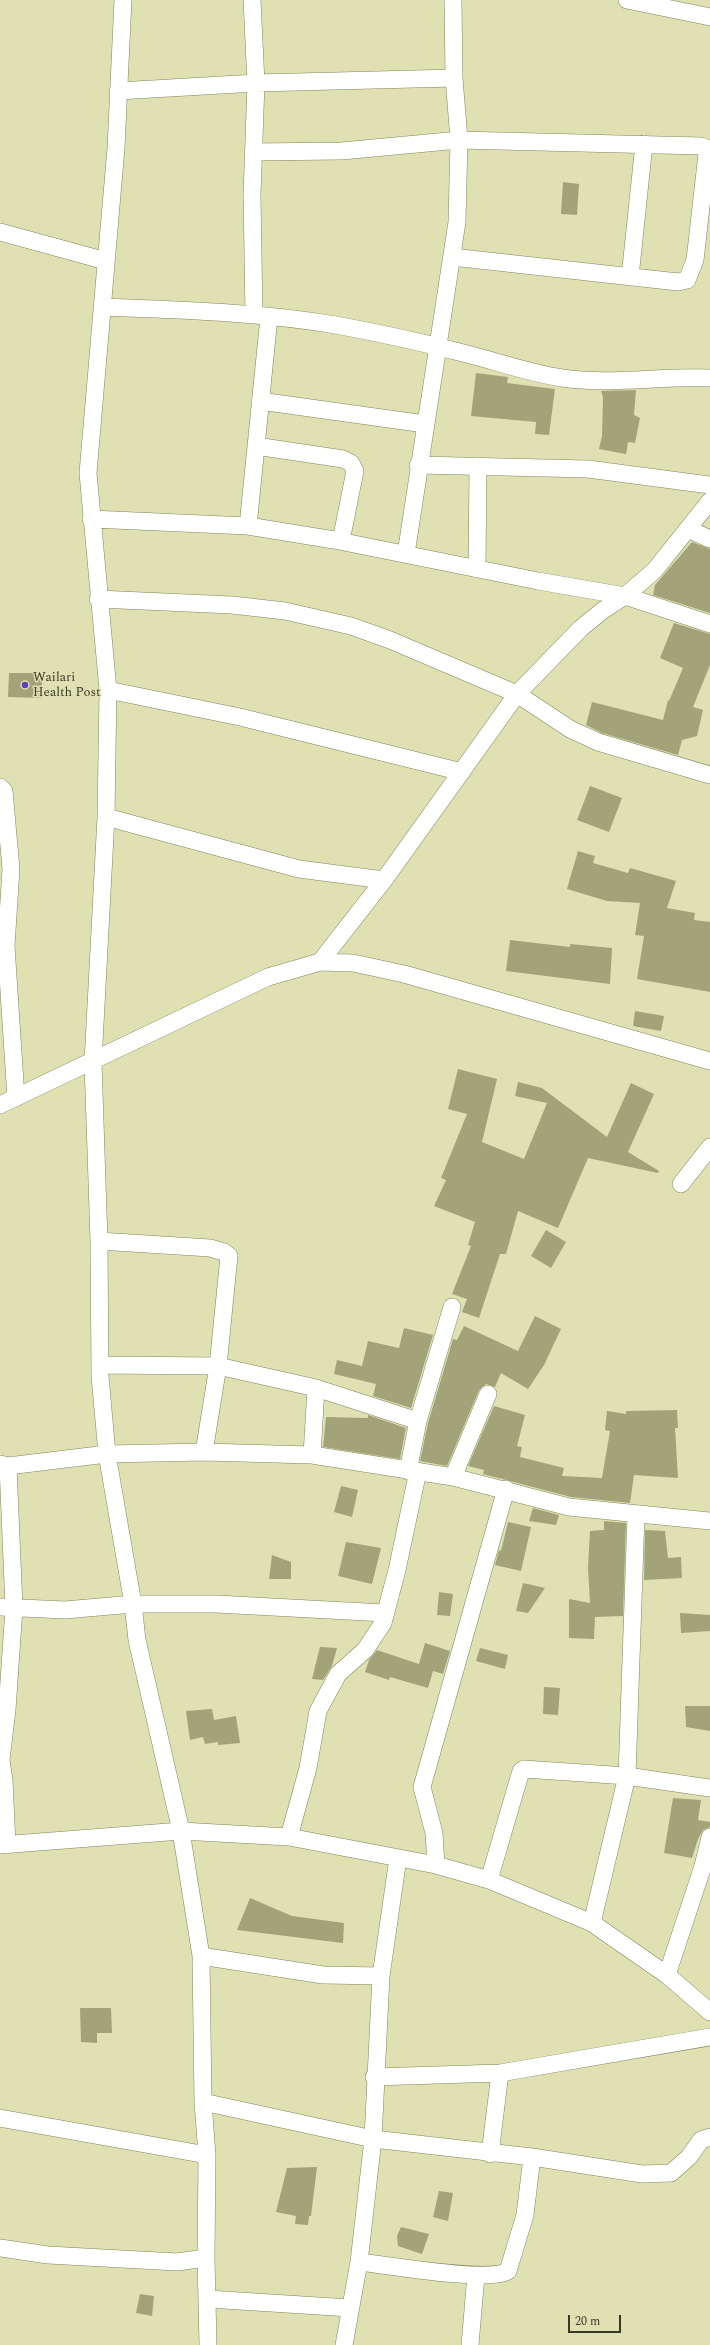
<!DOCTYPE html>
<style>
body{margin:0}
#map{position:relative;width:710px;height:2345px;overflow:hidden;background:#dfe1b3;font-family:Spectral,serif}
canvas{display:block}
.scale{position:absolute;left:568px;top:2315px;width:53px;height:18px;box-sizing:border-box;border:2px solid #393927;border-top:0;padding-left:5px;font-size:12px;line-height:14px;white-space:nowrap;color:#393927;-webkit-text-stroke:3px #dfe1b3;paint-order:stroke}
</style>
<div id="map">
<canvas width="710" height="2345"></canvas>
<div class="scale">20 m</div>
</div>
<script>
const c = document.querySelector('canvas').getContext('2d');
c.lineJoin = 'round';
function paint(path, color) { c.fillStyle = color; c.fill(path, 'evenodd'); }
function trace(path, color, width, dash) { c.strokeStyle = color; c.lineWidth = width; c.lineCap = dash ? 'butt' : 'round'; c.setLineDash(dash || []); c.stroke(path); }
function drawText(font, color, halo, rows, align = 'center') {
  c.font = font + ' Spectral,serif'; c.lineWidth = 3; c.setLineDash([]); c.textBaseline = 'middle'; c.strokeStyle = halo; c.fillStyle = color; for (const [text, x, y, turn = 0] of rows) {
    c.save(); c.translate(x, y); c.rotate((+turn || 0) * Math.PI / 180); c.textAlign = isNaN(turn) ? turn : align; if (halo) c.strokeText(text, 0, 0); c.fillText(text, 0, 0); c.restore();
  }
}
paint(new Path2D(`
 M 563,182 L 579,184 L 577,215 L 561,214 Z
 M 476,373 L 508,377 L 507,383 L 555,389 L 549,435 L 535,434 L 536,422 L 471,416 Z
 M 636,390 L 634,415 L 640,418 L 635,443 L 628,442 L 626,454 L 599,449 L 602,436 L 603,397 L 601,391 Z
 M 692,542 L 710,549 L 710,613 L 653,595 L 655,585 Z
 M 674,623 L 710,634 L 710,665 L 693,707 L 703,710 L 697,736 L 682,740 L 678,755 L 602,733 L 586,725 L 592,702 L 663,720 L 668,700 L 669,701 L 683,668 L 660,658 Z
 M 9,673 L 42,673 L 42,698 L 8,697 Z
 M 590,786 L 622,798 L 609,832 L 577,820 Z
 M 578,851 L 595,856 L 593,863 L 628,873 L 630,868 L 676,881 L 667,908 L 695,913 L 694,920 L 710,922 L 710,992 L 637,979 L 644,936 L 635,935 L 640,903 L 607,901 L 567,889 Z
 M 510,940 L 570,947 L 570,944 L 612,948 L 610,984 L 506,971 Z
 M 635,1011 L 664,1016 L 661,1031 L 633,1026 Z
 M 458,1069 L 497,1079 L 482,1142 L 524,1159 L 547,1103 L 515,1096 L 518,1082 L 542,1088 L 607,1137 L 631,1083 L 654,1094 L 628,1152 L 659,1171 L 658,1173 L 588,1158 L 558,1228 L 518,1211 L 506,1254 L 500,1254 L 479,1318 L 462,1312 L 467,1299 L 452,1294 L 471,1246 L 468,1245 L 475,1222 L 434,1206 L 446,1180 L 441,1178 L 467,1114 L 448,1109 Z
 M 546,1230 L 566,1242 L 551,1268 L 531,1256 Z
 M 535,1316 L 561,1329 L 544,1365 L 528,1389 L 501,1373 L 495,1387 L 486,1384 L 479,1390 L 447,1466 L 420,1461 L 428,1423 L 453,1339 L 457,1340 L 464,1326 L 518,1351 Z
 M 404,1328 L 433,1335 L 411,1408 L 373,1396 L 376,1384 L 334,1374 L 337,1360 L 362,1366 L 368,1341 L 399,1348 Z
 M 494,1406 L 525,1415 L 517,1446 L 522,1447 L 520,1457 L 564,1468 L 562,1476 L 602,1478 L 610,1431 L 605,1430 L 607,1411 L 626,1414 L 626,1411 L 677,1410 L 678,1428 L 675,1428 L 678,1478 L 634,1475 L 630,1503 L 571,1497 L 483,1474 L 484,1470 L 468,1466 Z
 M 368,1415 L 406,1428 L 400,1459 L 323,1447 L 326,1417 L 368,1418 Z
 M 341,1486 L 358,1490 L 352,1517 L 334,1512 Z
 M 533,1508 L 559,1515 L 556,1525 L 529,1521 Z
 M 604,1521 L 626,1523 L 623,1616 L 595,1617 L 594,1639 L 569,1638 L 569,1599 L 590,1603 L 588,1568 L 590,1531 L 604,1530 Z
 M 508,1522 L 531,1527 L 521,1571 L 495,1565 L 499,1550 L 501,1551 Z
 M 645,1530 L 665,1531 L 668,1558 L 681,1557 L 682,1578 L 644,1580 Z
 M 346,1542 L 381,1548 L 372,1584 L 338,1576 Z
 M 272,1555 L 291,1562 L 291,1579 L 269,1579 Z
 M 523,1583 L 545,1588 L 528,1613 L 516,1611 Z
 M 439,1592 L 453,1594 L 450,1616 L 437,1615 Z
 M 680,1613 L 710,1615 L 710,1631 L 681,1633 Z
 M 425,1643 L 450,1651 L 443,1674 L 433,1671 L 428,1688 L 390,1677 L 389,1680 L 365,1672 L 369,1660 L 377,1650 L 419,1664 Z
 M 320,1647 L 337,1648 L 332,1666 L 323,1680 L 312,1679 Z
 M 480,1648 L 508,1655 L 505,1669 L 476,1661 Z
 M 544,1687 L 560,1688 L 558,1715 L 543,1714 Z
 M 685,1706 L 710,1706 L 710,1731 L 686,1727 Z
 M 212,1709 L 214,1720 L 236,1716 L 240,1743 L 218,1745 L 218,1742 L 205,1744 L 203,1737 L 190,1740 L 186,1711 Z
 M 673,1798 L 701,1800 L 698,1820 L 710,1822 L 710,1827 L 703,1830 L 698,1839 L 692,1858 L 664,1853 Z
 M 250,1898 L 292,1916 L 344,1923 L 343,1943 L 237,1930 Z
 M 80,2008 L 111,2008 L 112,2033 L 97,2033 L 97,2043 L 81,2042 Z
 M 317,2167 L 311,2216 L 309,2216 L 308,2225 L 295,2224 L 296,2216 L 276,2212 L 287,2168 Z
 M 439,2191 L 453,2193 L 448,2221 L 433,2217 Z
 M 401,2227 L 429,2234 L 422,2254 L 398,2246 L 397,2236 Z
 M 140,2294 L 154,2296 L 152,2316 L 136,2313 Z`), '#a2a378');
const minor = new Path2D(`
 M 123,0 L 116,148 L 88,473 L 108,690 L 106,817 L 93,1062 L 99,1241 L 100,1376 L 107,1454 L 133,1604 L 137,1640 L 181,1831 L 201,1956 L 203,2102 L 207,2155 L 206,2258 L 208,2345
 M 252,0 L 256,83 L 252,195 L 254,315
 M 627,0 L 710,17
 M 118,91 L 256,83 L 454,78
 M 253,152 L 342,151 L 459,140 L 701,146 L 706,148 L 707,154 L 695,260 L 687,280 L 678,282 L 452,257
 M 0,232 L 106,261
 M 630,277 L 644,144
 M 102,307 C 180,310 259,312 336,325 C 379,333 421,342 463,353 C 496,361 528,373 562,378 C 611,385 660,376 710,378
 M 260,401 L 425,424
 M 256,446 L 343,459 L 351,463 L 355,471 L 341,541
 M 418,465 L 588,469 L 710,485
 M 91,519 L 248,526 L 334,540 L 538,581 L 625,596 L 710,624
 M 248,526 L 269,317
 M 688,529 L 710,539
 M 406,554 L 457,222 L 459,140 L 454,78 L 453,0
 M 477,569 L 478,466
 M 98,599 L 232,605 L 285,611 L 351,626 L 390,640 L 517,694 L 570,729 L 598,742 L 710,775
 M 108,690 L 240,717 L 462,772
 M 0,787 L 4,791 L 11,869 L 6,946 L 16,1098
 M 106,817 L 299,869 L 384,880
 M 320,962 L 384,880 L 517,694 L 581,628 L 602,611 L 625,596 L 654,571 L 710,501
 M 0,1105 L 268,977 L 320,962 L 353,963 L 404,974 L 710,1061
 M 681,1184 L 710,1147
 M 99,1241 L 210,1248 L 224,1252 L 229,1256 L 218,1366 L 204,1452
 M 100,1365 L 218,1366 L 316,1388 L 418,1421
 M 312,1455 L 316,1388
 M 0,1464 L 8,1466 L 107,1454 L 204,1452 L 312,1455 L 453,1477 L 569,1507 L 710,1521
 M 408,1471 L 418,1421 L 452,1307
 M 453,1477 L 488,1394
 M 0,1607 L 65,1610 L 133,1604 L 216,1604 L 385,1613
 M 289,1837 L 308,1768 L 318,1711 L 338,1674 L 365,1650 L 383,1623 L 397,1570 L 418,1471
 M 0,1845 L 181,1831 L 289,1837 L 436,1865 L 489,1880 L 592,1923 L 667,1975 L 710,2012
 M 7,1845 L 4,1780 L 1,1760 L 7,1710 L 14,1608 L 8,1466
 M 436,1865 L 434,1833 L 422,1787 L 506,1489
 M 489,1880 L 521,1771 L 524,1769 L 627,1776 L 710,1788
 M 592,1923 L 627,1776 L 636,1515
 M 201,1956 L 323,1975 L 381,1976
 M 667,1975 L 703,1866 L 710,1837
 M 374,2077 L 500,2073 L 710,2037
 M 203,2102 L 373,2139 L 532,2157 L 642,2174 L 671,2173 L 689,2157 L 701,2140 L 710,2137
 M 0,2118 L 207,2155
 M 490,2154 L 500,2073
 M 0,2248 L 48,2255 L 177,2262 L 206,2258
 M 359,2262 C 387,2265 488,2283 508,2271 L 525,2215 L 532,2157
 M 208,2299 L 350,2308
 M 344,2345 L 359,2262 L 373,2139 L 381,1976 L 398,1858
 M 470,2345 L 476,2275`);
trace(minor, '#83845a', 18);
trace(minor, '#fff', 17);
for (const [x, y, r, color] of [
 [25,685,4,"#6041b9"]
]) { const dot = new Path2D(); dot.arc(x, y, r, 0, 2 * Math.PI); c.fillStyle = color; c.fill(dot); trace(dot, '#dfe1b3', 1.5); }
drawText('13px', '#393927', '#dfe1b3', [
 ["Wailari",33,678],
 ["Health Post",33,693]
], 'left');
</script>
